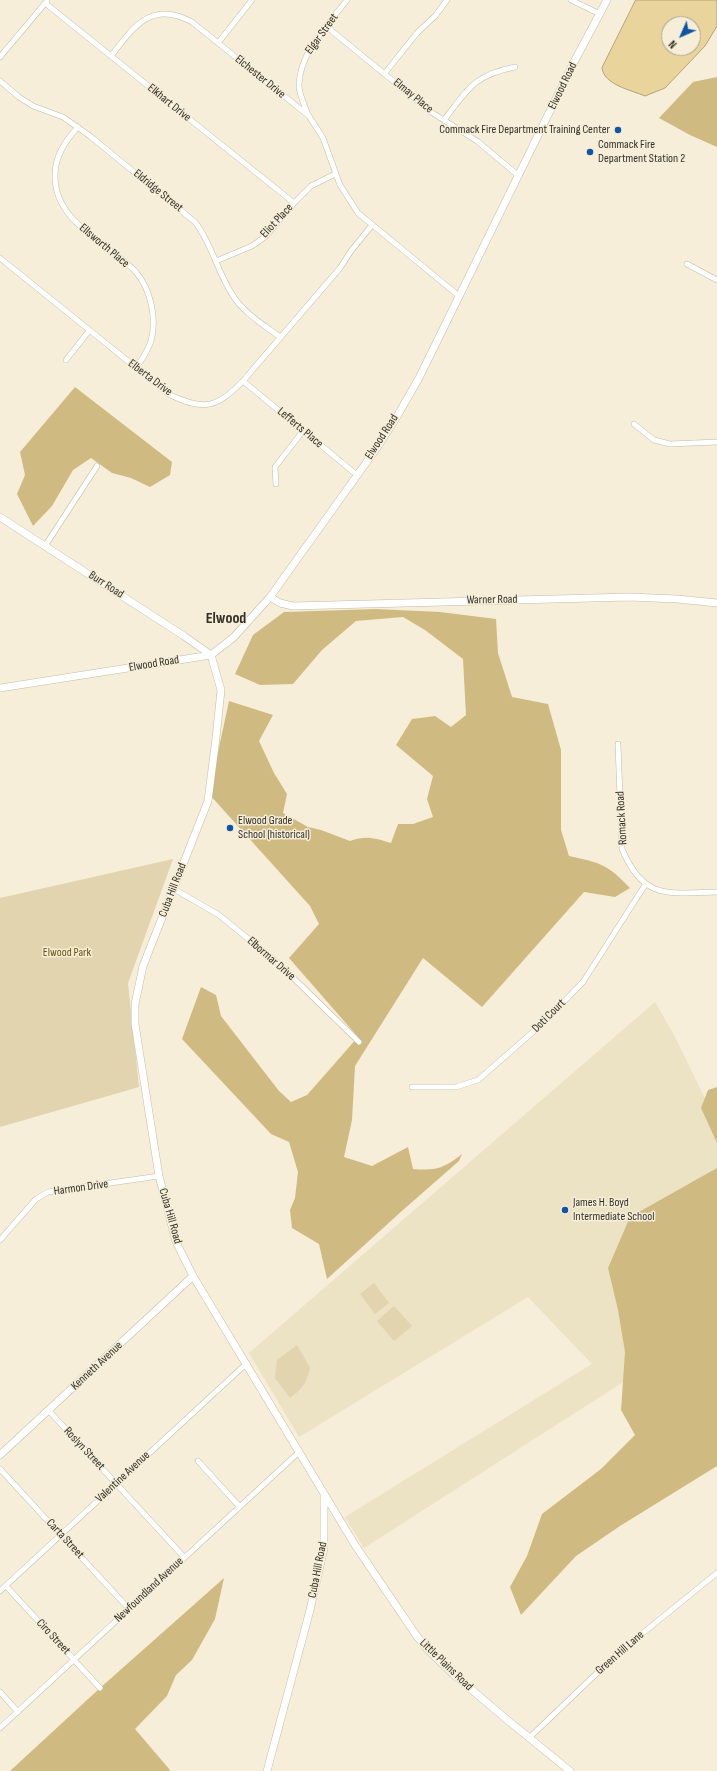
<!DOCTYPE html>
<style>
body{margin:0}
#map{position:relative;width:717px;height:1771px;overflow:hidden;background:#f6eed8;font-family:"Sofia Sans Condensed",sans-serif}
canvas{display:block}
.north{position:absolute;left:661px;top:16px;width:40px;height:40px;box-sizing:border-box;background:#f6eed8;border:1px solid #a8a291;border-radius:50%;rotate:225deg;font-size:11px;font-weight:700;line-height:16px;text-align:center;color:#322f26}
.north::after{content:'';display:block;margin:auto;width:14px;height:18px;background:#0e55a4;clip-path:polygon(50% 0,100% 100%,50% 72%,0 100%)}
</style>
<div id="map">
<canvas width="717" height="1771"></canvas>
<div class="north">N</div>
</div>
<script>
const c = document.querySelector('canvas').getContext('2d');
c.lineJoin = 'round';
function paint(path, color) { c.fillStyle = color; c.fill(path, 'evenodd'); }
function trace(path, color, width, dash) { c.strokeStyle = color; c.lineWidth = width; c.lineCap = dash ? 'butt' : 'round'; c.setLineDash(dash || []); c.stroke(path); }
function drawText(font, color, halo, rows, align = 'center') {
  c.font = font + ' "Sofia Sans Condensed",sans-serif'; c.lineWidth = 3; c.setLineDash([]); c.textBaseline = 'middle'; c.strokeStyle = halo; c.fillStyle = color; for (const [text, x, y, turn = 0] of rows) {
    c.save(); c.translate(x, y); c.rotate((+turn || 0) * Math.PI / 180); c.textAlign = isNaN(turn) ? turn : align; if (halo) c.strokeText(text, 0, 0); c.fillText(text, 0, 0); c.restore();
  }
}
paint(new Path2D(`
 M 655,1002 L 673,1033 L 717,1123 L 717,1322 L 364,1548 L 345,1517 L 592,1364 L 528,1297 L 299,1437 L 249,1353 Z`), '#ece2c4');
paint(new Path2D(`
 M 173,859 L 128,983 L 139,1087 L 0,1127 L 0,898 Z
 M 374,1283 L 389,1303 L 375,1314 L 360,1294 Z
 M 394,1306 L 412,1326 L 394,1341 L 377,1321 Z
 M 297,1345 L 310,1368 C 306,1384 303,1388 290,1398 L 275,1378 L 277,1360 Z`), '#e1d4af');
paint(new Path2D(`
 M 717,77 L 717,147 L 690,135 L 659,118 L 693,82 Z
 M 75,387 L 172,462 L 170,475 L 150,487 L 131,478 L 112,473 L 91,458 L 73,470 L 52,506 L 33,526 L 17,494 L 25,475 L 20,452 Z
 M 376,609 L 440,612 L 496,619 L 498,653 L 512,697 L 548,704 L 561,750 L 561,830 L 569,856 C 601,863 607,864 630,888 L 615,897 L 584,892 L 482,1007 L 423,958 L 355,1066 L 352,1120 L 344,1157 L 372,1166 L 408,1147 L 413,1169 C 437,1171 444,1168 462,1154 L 459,1161 L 403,1210 L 327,1279 L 319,1244 L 292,1228 L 290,1210 L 295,1198 L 298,1172 L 289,1142 L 271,1134 L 182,1039 L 201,987 L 216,995 L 221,1016 L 279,1091 L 291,1102 L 307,1095 L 358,1037 L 289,958 L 319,924 L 310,906 L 209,794 L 229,701 L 273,715 L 259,741 L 274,773 L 287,794 L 283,813 L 308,827 L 321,830 L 350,841 C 366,835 375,838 391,843 L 398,824 L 413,824 L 433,817 L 427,799 L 433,776 L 396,745 L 412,719 L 435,716 L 451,727 L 466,715 L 463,659 L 425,630 L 403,617 L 356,621 L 322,650 L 293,684 L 260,685 L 235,674 L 253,635 L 284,612 Z
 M 717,1087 L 717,1143 L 701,1108 L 708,1090 Z
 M 717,1168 L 717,1466 L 620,1526 L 576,1556 L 521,1615 L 510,1587 L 527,1556 L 542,1514 L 601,1469 L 635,1435 L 621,1410 L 625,1352 L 618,1310 L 608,1268 L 630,1217 Z
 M 224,1578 L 215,1619 L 192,1660 L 176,1675 L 167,1696 L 135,1729 L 170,1770 L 169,1771 L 10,1771 L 100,1688 Z`), '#cfbb82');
const water = new Path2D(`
 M 636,0 L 717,0 L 717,26 L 705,46 L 665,88 L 645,96 C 631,90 604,85 602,68 ZM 669,24 L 693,24 L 693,48 L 669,48 Z`);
paint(water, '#e9d59b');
trace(water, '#b2a378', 1);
const street = new Path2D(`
 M 571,0 L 600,14
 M 45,3 L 294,203
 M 327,27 L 431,112 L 477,141 L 519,176
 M 218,43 L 252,0
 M 111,56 C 134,26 152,0 192,22 L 309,116 L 323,138 L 340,185 L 358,213 L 459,296
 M 0,57 L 47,1
 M 385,73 L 417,33 L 436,15 L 447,0
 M 0,81 L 19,97 L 33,106 L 63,117 L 90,136 L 195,222 C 212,244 217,271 232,294 C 242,312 264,325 280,337
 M 308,115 C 305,106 299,95 299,85 C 300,51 328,25 347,0
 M 444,120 C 468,89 474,75 515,67
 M 78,127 C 65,141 55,156 55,175 C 54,223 108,242 136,272 C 151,290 157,319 151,341 C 148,351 142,359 136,368
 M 0,258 L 170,395 C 205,411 216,408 243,381 L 340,268 L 351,251 L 372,225
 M 216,261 L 252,246 L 266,236 L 294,203 L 311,186 L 335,174
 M 687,264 L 717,280
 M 66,360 L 89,331
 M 243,381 L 357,475
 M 634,424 L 654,440 L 670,444 L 717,442
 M 276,484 L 275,467 L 303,431
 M 45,546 L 97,466
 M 618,744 L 622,849 C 644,901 668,893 717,892
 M 174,889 L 219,915 L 278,963 L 359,1042
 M 412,1087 L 456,1087 L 478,1080 L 541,1025 L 583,982 L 645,885
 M 0,1240 L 36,1199 L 48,1192 L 159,1176
 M 49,1411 L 184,1557
 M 198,1461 L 239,1506
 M 0,1469 L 129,1609
 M 6,1586 L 100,1688
 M 0,1591 L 247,1363
 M 0,1692 L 18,1712
 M 0,1728 L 299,1452
 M 529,1738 L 617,1654 L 717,1573`);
const secondary = new Path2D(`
 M 0,517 L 184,636 L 211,655 L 221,690 L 216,738 L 208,801 L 143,966 L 135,1004 L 135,1024 L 159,1176 L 176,1242 L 193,1276 L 355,1545 L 416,1635 L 428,1650 L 452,1673 L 505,1718 L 570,1771
 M 270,597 L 280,603 L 293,606 L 629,597 L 677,599 L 717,603
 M 0,688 L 211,655 L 234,637 L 270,597 L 376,449 L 396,418 L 419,378 L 574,62 L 607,0
 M 0,1455 L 193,1276
 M 267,1771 L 310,1610 L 324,1548 L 324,1494`);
trace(street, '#c3bca7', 6);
trace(secondary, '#c3bca7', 8);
trace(street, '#fff', 5);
trace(secondary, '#fff', 7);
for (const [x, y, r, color] of [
 [618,130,4,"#0e55a4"],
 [590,152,4,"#0e55a4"],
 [230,828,4,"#0e55a4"],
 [565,1210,4,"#0e55a4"]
]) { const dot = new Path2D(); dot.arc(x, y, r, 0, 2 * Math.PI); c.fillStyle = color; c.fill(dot); trace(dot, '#f6eed8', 1.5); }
drawText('12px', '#322f26', '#f6eed8', [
 ["Elgar Street",322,34,-54],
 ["Elchester Drive",260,77,39],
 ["Elwood Road",563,86,-64],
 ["Elmay Place",413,96,39],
 ["Elkhart Drive",169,103,39],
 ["Eldridge Street",158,191,39],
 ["Eliot Place",277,221,-47],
 ["Ellsworth Place",104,246,40],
 ["Elberta Drive",150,378,37],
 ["Lefferts Place",300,428,40],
 ["Elwood Road",382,437,-57],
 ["Burr Road",106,585,33],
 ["Warner Road",492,600,-1],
 ["Elwood Road",154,664,-9],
 ["Romack Road",622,818,-93],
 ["Cuba Hill Road",173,890,-69],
 ["Elbormar Drive",271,959,41],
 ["Doti Court",549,1016,-45],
 ["Harmon Drive",81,1188,-8],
 ["Cuba Hill Road",170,1216,74],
 ["Kenneth Avenue",97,1366,-43],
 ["Roslyn Street",84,1449,47],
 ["Valentine Avenue",123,1477,-43],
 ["Carta Street",65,1539,47],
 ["Cuba Hill Road",318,1570,-79],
 ["Newfoundland Avenue",149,1590,-43],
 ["Ciro Street",53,1637,47],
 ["Green Hill Lane",620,1653,-41],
 ["Little Plains Road",446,1665,44]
]);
drawText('12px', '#322f26', '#f6eed8', [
 ["Commack Fire Department Training Center",610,130,"right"],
 ["Commack Fire",598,145],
 ["Department Station 2",598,159],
 ["Elwood Grade",238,821],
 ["School (historical)",238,835],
 ["James H. Boyd",573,1203],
 ["Intermediate School",573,1217]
], 'left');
drawText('12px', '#67520d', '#f6eed8', [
 ["Elwood Park",67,953]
]);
drawText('bold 16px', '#322f26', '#f6eed8', [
 ["Elwood",226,619]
]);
</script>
